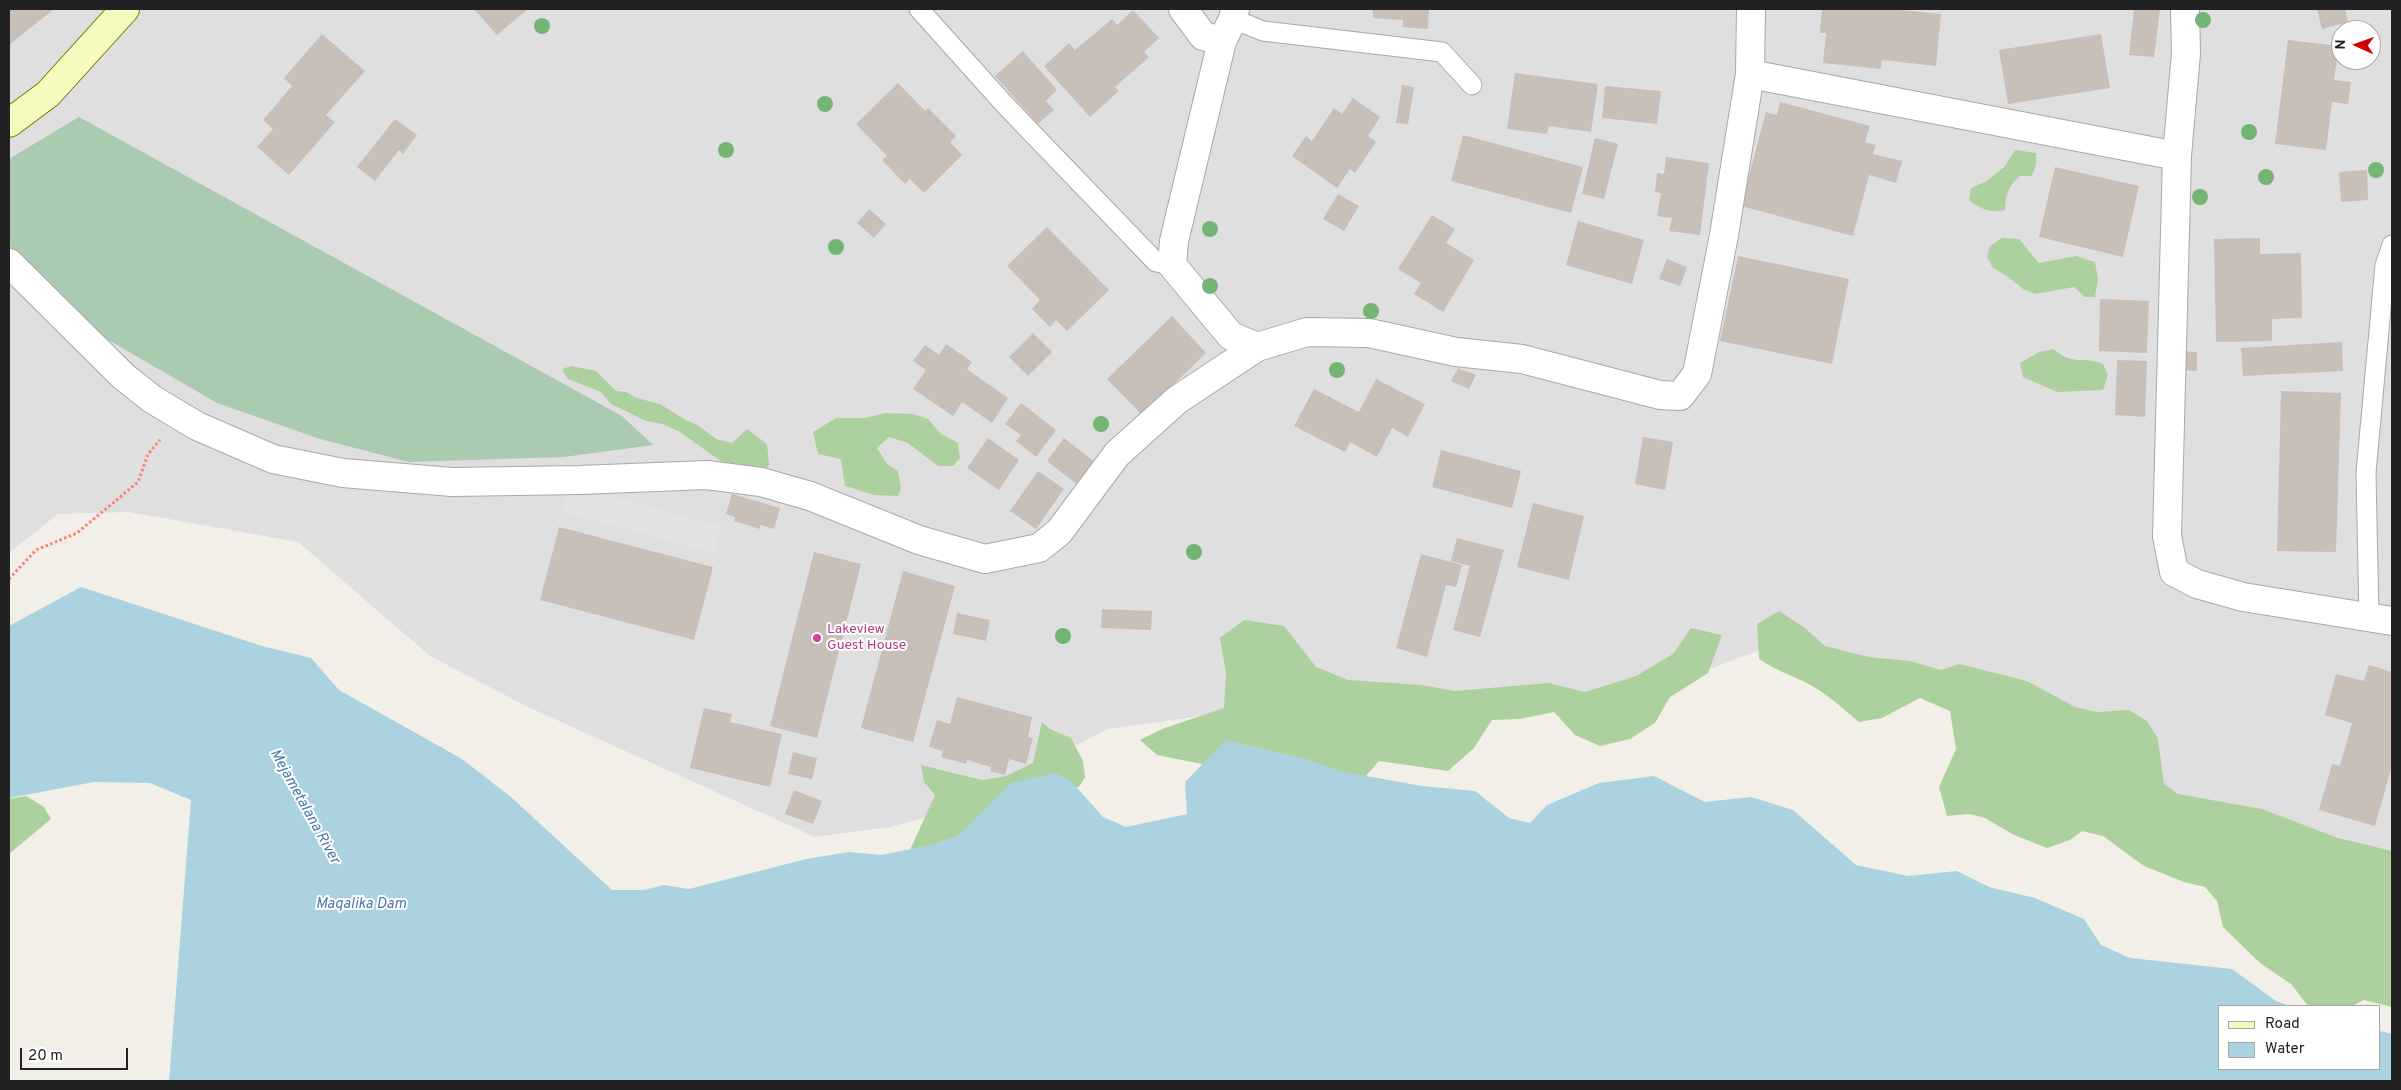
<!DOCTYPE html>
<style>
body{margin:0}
#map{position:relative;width:2401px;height:1090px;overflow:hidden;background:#f2efe9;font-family:Overpass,sans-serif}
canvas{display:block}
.frame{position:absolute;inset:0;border:10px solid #222;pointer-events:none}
.legend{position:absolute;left:2218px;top:1005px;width:162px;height:65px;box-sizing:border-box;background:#fff;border:1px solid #a7a7a7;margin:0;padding:6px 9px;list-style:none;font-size:15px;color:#222}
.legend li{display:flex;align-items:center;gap:10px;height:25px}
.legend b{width:25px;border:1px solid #a7a7a7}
.north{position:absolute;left:2331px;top:20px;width:50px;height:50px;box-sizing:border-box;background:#fff;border:1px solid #a7a7a7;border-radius:50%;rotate:272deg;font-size:14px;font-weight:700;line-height:20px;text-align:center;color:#222}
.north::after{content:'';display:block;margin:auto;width:18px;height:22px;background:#d40000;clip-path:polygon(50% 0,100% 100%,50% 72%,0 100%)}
.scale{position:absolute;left:20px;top:1048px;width:108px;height:22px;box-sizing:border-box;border:2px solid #222;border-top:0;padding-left:6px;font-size:15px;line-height:18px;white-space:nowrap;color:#222;-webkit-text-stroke:4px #fff;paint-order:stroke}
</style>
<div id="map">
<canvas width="2401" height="1090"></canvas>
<div class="frame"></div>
<ul class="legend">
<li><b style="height:6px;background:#f7fabf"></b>Road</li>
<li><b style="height:14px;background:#aad3df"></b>Water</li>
</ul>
<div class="north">N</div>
<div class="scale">20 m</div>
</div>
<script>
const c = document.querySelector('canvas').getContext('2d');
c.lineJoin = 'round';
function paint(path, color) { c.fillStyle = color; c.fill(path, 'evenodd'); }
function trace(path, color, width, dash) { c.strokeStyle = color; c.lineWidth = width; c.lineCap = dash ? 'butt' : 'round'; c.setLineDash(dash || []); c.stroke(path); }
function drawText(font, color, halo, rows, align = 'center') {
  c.font = font + ' Overpass,sans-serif'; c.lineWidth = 4; c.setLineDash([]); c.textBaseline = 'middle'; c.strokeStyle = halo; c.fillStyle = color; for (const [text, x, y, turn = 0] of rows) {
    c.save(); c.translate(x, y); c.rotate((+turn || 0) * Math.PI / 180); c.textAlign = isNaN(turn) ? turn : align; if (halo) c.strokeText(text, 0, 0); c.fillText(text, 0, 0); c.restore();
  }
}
paint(new Path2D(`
 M 9,9 L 2392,9 L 2392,873 L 2057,771 L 1955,695 L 1775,644 L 1640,696 L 1261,708 L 1107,729 L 961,808 L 890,827 L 815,837 L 528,707 L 430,656 L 298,542 L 129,512 L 58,514 L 9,553 ZM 2341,30 L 2371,30 L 2371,60 L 2341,60 Z`), '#e0dfdf');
paint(new Path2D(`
 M 2015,150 L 2036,153 C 2037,163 2036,168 2031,176 L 2020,176 C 2008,187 2006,194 2005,210 C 1990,214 1981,209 1969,200 L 1971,188 L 1987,181 L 2005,166 Z
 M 2002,238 L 2019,239 L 2039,263 L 2076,256 L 2095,262 L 2098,279 L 2095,297 L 2085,297 L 2074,287 L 2035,294 L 2023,289 L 2007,276 L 1993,268 L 1987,257 L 1990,246 Z
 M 2053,349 C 2076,367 2081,355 2103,364 L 2108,375 L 2103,390 L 2057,392 L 2023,377 L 2020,363 L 2039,352 Z
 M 571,366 L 596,371 L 616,391 L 626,392 L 637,398 L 660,404 L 684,419 L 699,426 L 716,439 L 732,443 L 747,429 L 767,444 L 769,465 L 763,473 L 733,470 L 680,432 L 662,424 L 646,421 L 611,404 L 601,392 L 568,379 L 562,369 Z
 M 885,413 L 914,414 L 928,419 L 941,434 L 958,443 L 960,458 L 953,466 L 938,466 L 908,443 L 889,437 L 877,448 L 887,464 L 898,471 L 901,488 L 898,496 L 874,495 L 845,486 L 841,459 L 818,454 L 813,432 L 836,418 L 865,418 Z
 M 1779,611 L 1805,628 L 1825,646 L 1869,657 L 1910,661 L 1941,670 L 1959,664 L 2027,681 L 2075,707 L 2097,712 L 2129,710 L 2147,721 L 2158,739 L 2164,784 L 2178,794 L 2262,809 L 2338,838 L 2392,851 L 2392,1007 L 2364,1000 L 2352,1006 L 2308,1006 L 2291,984 L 2260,963 L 2223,927 L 2217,901 L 2205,887 L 2184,882 L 2144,866 L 2103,836 L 2082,831 L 2070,840 L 2047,848 L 2014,835 L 1985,818 L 1969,814 L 1947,816 L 1939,787 L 1956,749 L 1950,711 L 1920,698 L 1882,718 L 1859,722 C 1842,708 1825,692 1805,682 C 1788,674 1775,670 1759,659 L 1757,624 Z
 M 1244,620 L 1284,626 L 1316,667 L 1348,680 L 1421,685 L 1455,691 L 1548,683 L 1585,692 L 1636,676 L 1673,654 L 1691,628 L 1722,635 L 1708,673 L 1670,697 L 1655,723 L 1630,739 L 1600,746 L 1575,735 L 1554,712 L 1520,719 L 1492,720 L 1474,748 L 1448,771 L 1379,761 L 1358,785 L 1227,769 L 1157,755 L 1140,740 L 1162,729 L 1224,708 L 1226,673 L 1220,638 Z
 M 1042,722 L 1050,729 L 1071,738 L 1083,761 L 1085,777 L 1079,787 L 1057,792 L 975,864 L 910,850 L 935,795 L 924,782 L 921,765 L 982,780 L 1006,776 L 1033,763 Z
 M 26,796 L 44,807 L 51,819 L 9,854 L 9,799 Z`), '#add19e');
paint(new Path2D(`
 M 79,117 L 622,416 L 653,445 L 564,457 L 409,462 L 320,439 L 217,403 L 93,331 L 9,246 L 9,159 Z`), '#aacbaf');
paint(new Path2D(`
 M 567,496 L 616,497 L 722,527 L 713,553 L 561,511 Z`), '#e2e2e2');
paint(new Path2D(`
 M 81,587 L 262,646 L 311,658 L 339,690 L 462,759 L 511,797 L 612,890 L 644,890 L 664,885 L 689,889 L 806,859 L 849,852 L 881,855 L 931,845 L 959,835 L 1011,783 L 1055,773 L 1071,781 L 1103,817 L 1126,827 L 1187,814 L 1185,782 L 1226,740 L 1307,759 L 1339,771 L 1422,786 L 1475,791 L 1509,818 L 1530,823 L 1547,805 L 1599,783 L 1654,776 L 1705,802 L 1751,797 L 1793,810 L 1856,865 L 1908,876 L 1957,871 L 1989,887 L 2035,898 L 2084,919 L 2101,945 L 2130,958 L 2232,969 L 2276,1001 L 2290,1006 L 2220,1006 L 2220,1069 L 2380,1069 L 2380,1031 L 2392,1034 L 2392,1081 L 169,1081 L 191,800 L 150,783 L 94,782 L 9,798 L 9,626 Z`), '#aad3df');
paint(new Path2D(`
 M 9,9 L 54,9 L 9,45 Z
 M 474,9 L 528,9 L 497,35 Z
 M 1373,9 L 1429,9 L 1428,29 L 1403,27 L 1403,20 L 1373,18 Z
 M 1822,9 L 1890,9 L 1941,14 L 1936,66 L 1882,60 L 1881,69 L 1823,63 L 1826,33 L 1820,33 Z
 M 2134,9 L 2160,9 L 2154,57 L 2129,55 Z
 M 2317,9 L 2345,9 L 2348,22 L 2322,29 Z
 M 1133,10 L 1159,38 L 1144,52 L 1149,57 L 1115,87 L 1119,91 L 1090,117 L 1044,66 L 1069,43 L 1075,50 L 1112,19 L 1117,25 Z
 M 322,34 L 365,71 L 326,115 L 335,122 L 289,175 L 257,147 L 273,129 L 263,120 L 292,86 L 284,78 Z
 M 2101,34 L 2110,88 L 2008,104 L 1999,50 Z
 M 2288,40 L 2339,46 L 2334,80 L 2351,82 L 2348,104 L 2332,102 L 2326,150 L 2275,144 Z
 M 1023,51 L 1057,90 L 1046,101 L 1054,110 L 1038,124 L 995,76 Z
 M 1515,73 L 1598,84 L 1591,132 L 1549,126 L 1547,134 L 1507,129 Z
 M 898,83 L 925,111 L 928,108 L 956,136 L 950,142 L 962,155 L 924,193 L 910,179 L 905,184 L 882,160 L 887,156 L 856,124 Z
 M 1402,85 L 1414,87 L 1408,124 L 1396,123 Z
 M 1605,86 L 1661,91 L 1657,124 L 1602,118 Z
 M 1353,98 L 1380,117 L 1368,136 L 1376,142 L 1355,173 L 1350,169 L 1337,188 L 1292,156 L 1306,136 L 1312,141 L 1334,108 L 1342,114 Z
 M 1780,102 L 1870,126 L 1865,142 L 1876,145 L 1873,154 L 1902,161 L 1896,183 L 1869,175 L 1853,236 L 1741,206 L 1766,112 L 1777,115 Z
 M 395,119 L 417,135 L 403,154 L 399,150 L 375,181 L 357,167 Z
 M 1463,135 L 1583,167 L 1571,213 L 1451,181 Z
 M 1595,138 L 1618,144 L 1604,199 L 1582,194 Z
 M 1666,157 L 1709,163 L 1700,235 L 1669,231 L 1672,218 L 1657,216 L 1661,193 L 1655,192 L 1657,173 L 1664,174 Z
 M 2055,167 L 2139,186 L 2123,257 L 2039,237 Z
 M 2367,170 L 2368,200 L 2341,202 L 2339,172 Z
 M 1338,194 L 1359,206 L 1344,231 L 1323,219 Z
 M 869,209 L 886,224 L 874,238 L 857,223 Z
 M 1432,215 L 1455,229 L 1446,243 L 1474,260 L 1443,312 L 1414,294 L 1421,283 L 1398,269 Z
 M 1578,221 L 1644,240 L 1632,284 L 1566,265 Z
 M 1047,227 L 1109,290 L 1067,331 L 1056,320 L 1050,327 L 1032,309 L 1040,300 L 1007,266 Z
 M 2260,238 L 2260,254 L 2301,253 L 2302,318 L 2272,319 L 2272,341 L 2216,342 L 2214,239 Z
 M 1738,256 L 1849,279 L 1832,364 L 1720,341 Z
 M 1667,259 L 1687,267 L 1680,286 L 1659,279 Z
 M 2100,299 L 2149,301 L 2147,353 L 2099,351 Z
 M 1172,316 L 1206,353 L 1142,415 L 1107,379 Z
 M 1033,333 L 1052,352 L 1028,376 L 1009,357 Z
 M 2342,342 L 2343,371 L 2243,376 L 2241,348 Z
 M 946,344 L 972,362 L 967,369 L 1008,398 L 992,423 L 962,402 L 953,416 L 913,389 L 926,370 L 913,361 L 925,345 L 939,355 Z
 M 2180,351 L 2197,352 L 2197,371 L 2180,370 Z
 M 2117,360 L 2147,361 L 2145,417 L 2115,415 Z
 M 1458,368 L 1476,375 L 1469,389 L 1451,381 Z
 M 1376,379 L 1425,404 L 1408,437 L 1392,428 L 1377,457 L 1350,442 L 1345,452 L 1294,426 L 1314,389 L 1359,412 Z
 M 2281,391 L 2341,393 L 2336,552 L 2277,551 Z
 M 1021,403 L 1056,430 L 1036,457 L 1016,441 L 1021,435 L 1005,424 Z
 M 1643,437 L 1673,442 L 1665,490 L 1635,484 Z
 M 988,438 L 1019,460 L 999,490 L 967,468 Z
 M 1064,438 L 1096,463 L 1079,486 L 1047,461 Z
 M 1441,450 L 1521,471 L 1512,508 L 1432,487 Z
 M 1038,471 L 1064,489 L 1036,529 L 1010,511 Z
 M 732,494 L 780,508 L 774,529 L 760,525 L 760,529 L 734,521 L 735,517 L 726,514 Z
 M 1533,503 L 1584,516 L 1569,580 L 1517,567 Z
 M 559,527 L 713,567 L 694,640 L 540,600 Z
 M 1457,538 L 1504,550 L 1480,637 L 1453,630 L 1470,566 L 1451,561 Z
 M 814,552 L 861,564 L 817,738 L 770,726 Z
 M 1421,554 L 1462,565 L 1456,587 L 1446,585 L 1427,657 L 1396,648 Z
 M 903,571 L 955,586 L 913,742 L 861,728 Z
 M 1102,609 L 1152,611 L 1151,630 L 1101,628 Z
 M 957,613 L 990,620 L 986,641 L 953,634 Z
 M 2369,665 L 2392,672 L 2392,765 L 2375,826 L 2319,810 L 2332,764 L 2340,766 L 2352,723 L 2325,715 L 2336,674 L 2364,681 Z
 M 957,697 L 1032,717 L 1028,737 L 1033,738 L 1026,764 L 1009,759 L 1005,775 L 990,771 L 991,767 L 967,760 L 966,764 L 941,757 L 943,751 L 929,747 L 937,720 L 950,724 Z
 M 704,708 L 732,714 L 730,722 L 782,734 L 770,787 L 690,768 Z
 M 793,752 L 817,758 L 812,779 L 788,774 Z
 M 794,790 L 822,801 L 813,824 L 785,814 Z`), '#c7bfb8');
const service = new Path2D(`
 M 919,9 L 1005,105 L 1156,262 L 1172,265
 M 1233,19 L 1263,31 L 1442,52 L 1472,85
 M 2369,617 L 2366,473 L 2385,265 L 2392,245`);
const minor = new Path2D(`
 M 1183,9 L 1203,36 L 1222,41
 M 1235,9 L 1233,19 L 1222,41 L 1174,241 L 1172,265 L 1231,336 L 1257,347 L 1307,332 L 1369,333 L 1456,352 L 1522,359 L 1660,395 L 1680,396 L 1697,374 L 1724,235 L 1750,74
 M 1751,9 L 1750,74 L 2177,156
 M 2185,9 L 2186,53 L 2177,156 L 2167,536 L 2174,572 L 2197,584 L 2243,597 L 2392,621
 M 9,263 L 123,376 L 152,399 L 197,426 L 273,459 L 343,473 L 452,482 L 580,480 L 707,475 L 761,482 L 810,496 L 919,540 L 985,559 L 1039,548 L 1059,532 L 1117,454 L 1177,400 L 1257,347`);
const secondary = new Path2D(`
 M 9,123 L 48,94 L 125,9`);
trace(service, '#a9a9a9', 21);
trace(minor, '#a9a9a9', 30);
trace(secondary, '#707d05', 30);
trace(new Path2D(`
 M 9,579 L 36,550 L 77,533 L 138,482 L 148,454 L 160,440`), '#fa8072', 3, [2.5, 2.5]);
trace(service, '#fff', 19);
trace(minor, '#fff', 28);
trace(secondary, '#f7fabf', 28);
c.fillStyle = '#74b475';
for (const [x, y] of [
 [2203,20],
 [542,26],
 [825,104],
 [2249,132],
 [726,150],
 [2376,170],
 [2266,177],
 [2200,197],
 [1210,229],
 [836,247],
 [1210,286],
 [1371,311],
 [1337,370],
 [1101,424],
 [1194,552],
 [1063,636]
]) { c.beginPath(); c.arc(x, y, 8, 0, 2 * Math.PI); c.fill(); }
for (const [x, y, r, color] of [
 [817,638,5,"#d1479c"]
]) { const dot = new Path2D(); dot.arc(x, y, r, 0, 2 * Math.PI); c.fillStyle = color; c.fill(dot); trace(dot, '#fff', 2); }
drawText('14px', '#b23c85', '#fff', [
 ["Lakeview",827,630],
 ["Guest House",827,646]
], 'left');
drawText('italic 15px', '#4a7aab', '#fff', [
 ["Mejametalana River",304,807,61],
 ["Maqalika Dam",361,905]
]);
</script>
